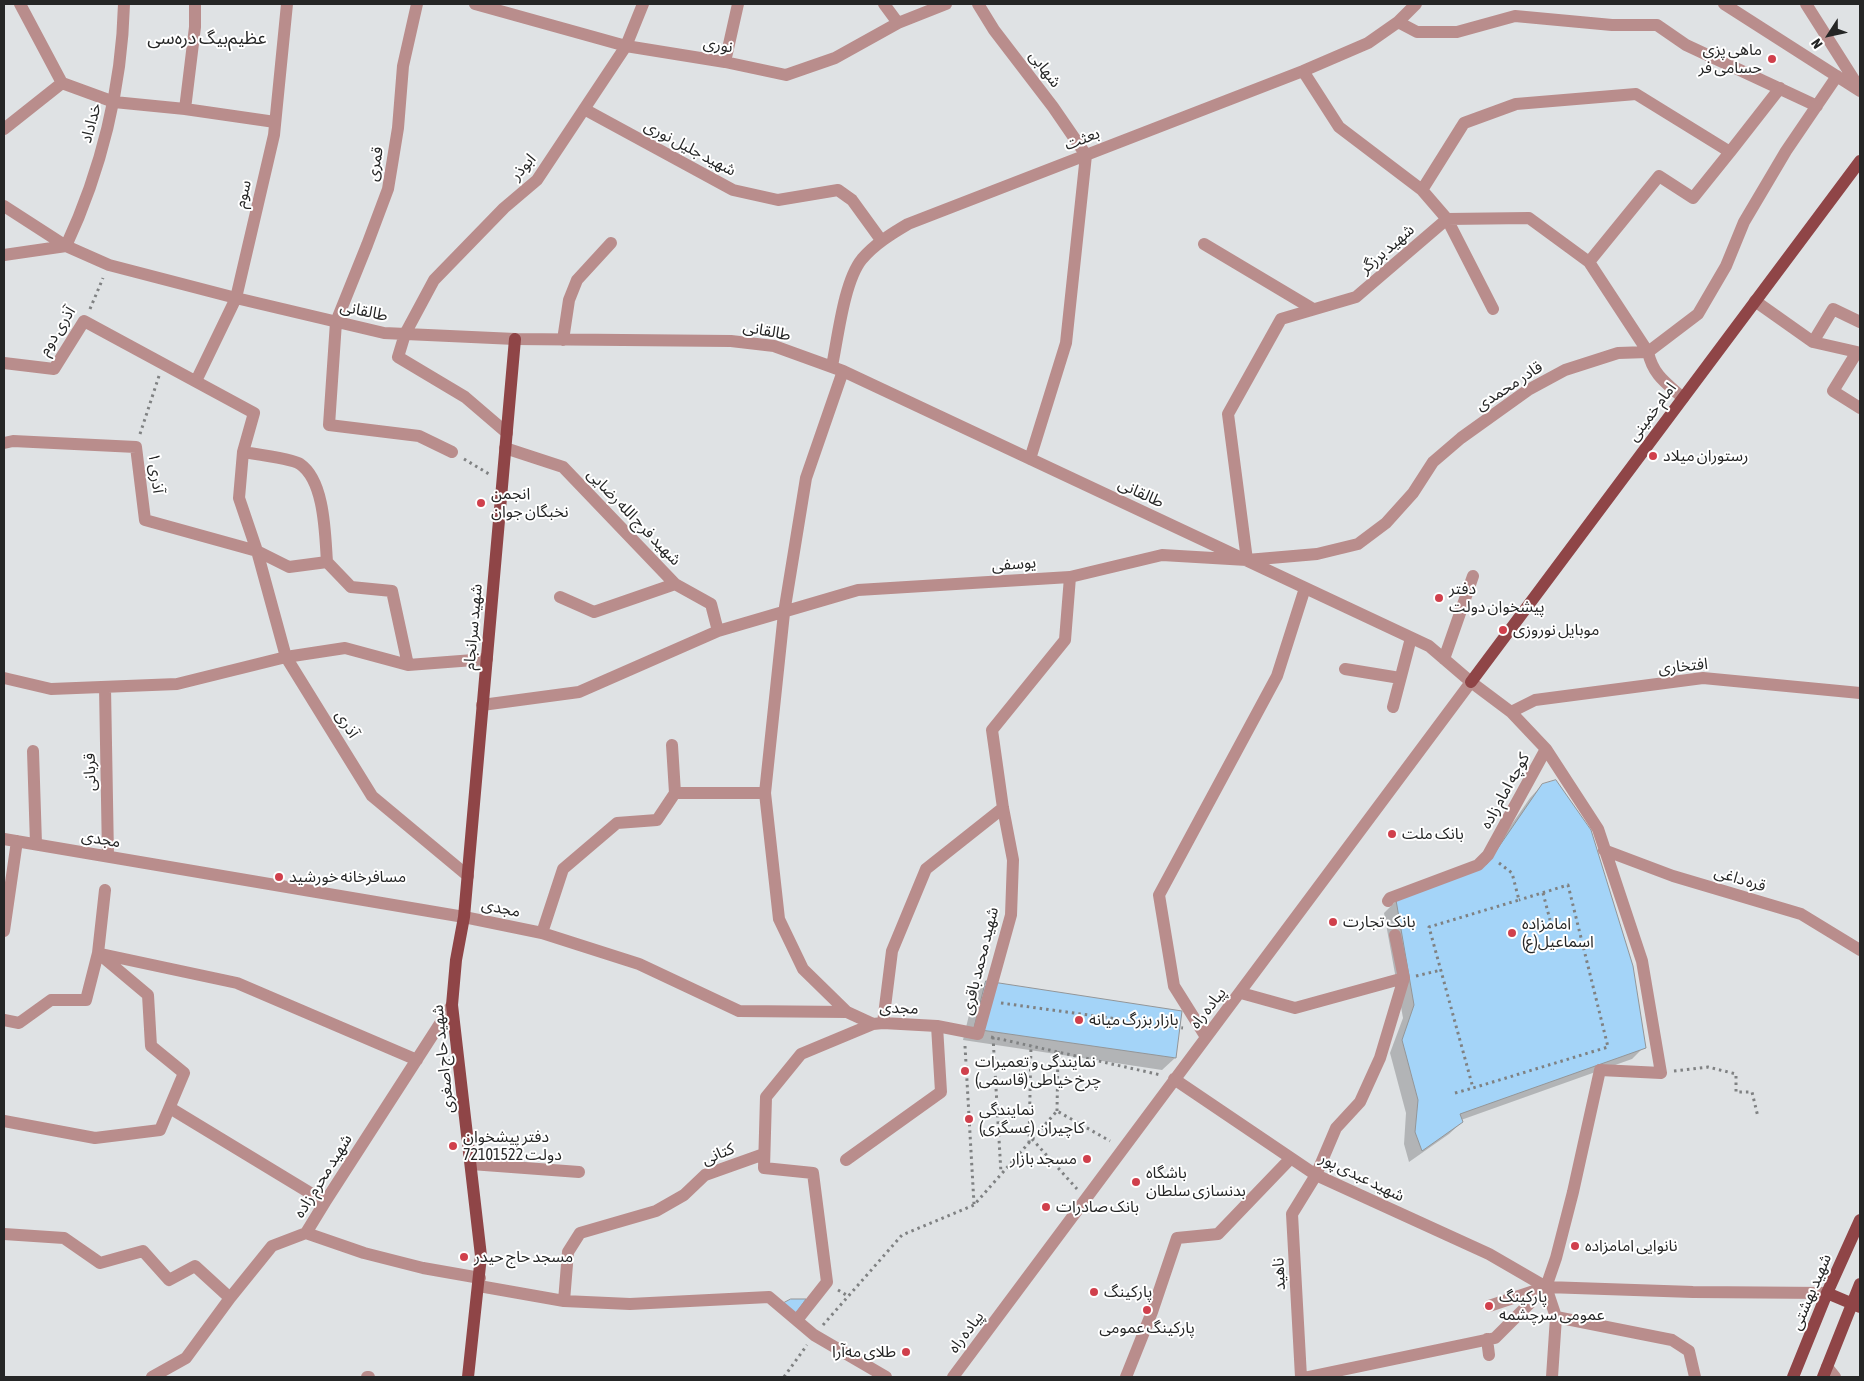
<!DOCTYPE html>
<meta charset="utf-8">
<style>
body{margin:0}
#map{position:relative;width:1864px;height:1381px;overflow:hidden;background:#dfe2e4;font-family:"Asap Condensed",sans-serif}
canvas{display:block}
.frame{position:absolute;inset:0;border:5px solid #252626;pointer-events:none}
.north{position:absolute;left:1804px;top:10px;width:50px;height:50px;-webkit-text-stroke:4px #fff;paint-order:stroke;rotate:235deg;font-size:14px;font-weight:700;line-height:20px;text-align:center;color:#252626}
.north::after{content:'';display:block;margin:auto;width:18px;height:22px;background:#252626;clip-path:polygon(50% 0,100% 100%,50% 72%,0 100%)}
</style>
<div id="map">
<canvas width="1864" height="1381"></canvas>
<div class="frame"></div>
<div class="north">N</div>
</div>
<script>
const c = document.querySelector('canvas').getContext('2d');
c.lineJoin = 'round';
function paint(path, color) { c.fillStyle = color; c.fill(path, 'evenodd'); }
function trace(path, color, width, dash) { c.strokeStyle = color; c.lineWidth = width; c.lineCap = dash ? 'butt' : 'round'; c.setLineDash(dash || []); c.stroke(path); }
function drawText(font, color, halo, rows, align = 'center') {
  c.font = font + ' "Asap Condensed","Noto Sans Arabic",sans-serif'; c.lineWidth = 4; c.setLineDash([]); c.textBaseline = 'middle'; c.strokeStyle = halo; c.fillStyle = color; for (const [text, x, y, turn = 0] of rows) {
    c.save(); c.translate(x, y); c.rotate((+turn || 0) * Math.PI / 180); c.textAlign = isNaN(turn) ? turn : align; if (halo) c.strokeText(text, 0, 0); c.fillText(text, 0, 0); c.restore();
  }
}
paint(new Path2D(`
 M 1542,785 L 1644,1047 L 1632,1059 L 1461,1120 L 1462,1122 L 1449,1134 L 1409,1162 L 1404,1144 L 1406,1113 L 1390,1053 L 1403,1018 L 1384,913 L 1396,901 L 1482,867 L 1530,798 Z
 M 986,982 L 1175,1058 L 1162,1070 L 963,1040 L 974,994 Z`), '#0003');
const building = new Path2D(`
 M 1556,780 L 1591,830 L 1633,966 L 1646,1048 L 1460,1114 L 1463,1122 L 1422,1151 L 1415,1132 L 1418,1100 L 1402,1040 L 1414,1005 L 1396,900 L 1487,864 L 1542,784 Z
 M 986,981 L 1182,1011 L 1176,1058 L 974,1029 Z
 M 791,1299 L 806,1299 L 794,1316 L 780,1305 Z`);
paint(building, '#a4d4f8');
trace(building, '#939597', 1);
trace(new Path2D(`
 M 90,309 L 103,278
 M 140,434 L 159,376
 M 464,459 L 489,474
 M 1499,863 L 1512,873 L 1519,900 L 1429,927 L 1473,1088 L 1608,1047 L 1568,885 L 1519,900
 M 1543,893 L 1550,920
 M 1416,976 L 1441,970
 M 1001,1003 L 1183,1028
 M 991,1037 L 1161,1075
 M 993,1037 L 1001,1173
 M 965,1046 L 974,1204
 M 1674,1071 L 1708,1067 L 1736,1074 L 1736,1092 L 1752,1092 L 1758,1117
 M 1455,1093 L 1473,1088
 M 1057,1111 L 1058,1051
 M 1032,1139 L 1077,1189
 M 1029,1143 L 1031,1045
 M 838,1290 L 848,1296
 M 823,1325 L 902,1235 L 974,1205 L 1057,1111 L 1110,1141
 M 784,1377 L 807,1345`), '#7f8182', 3, [2.5, 4]);
trace(new Path2D(`
 M 20,4 L 62,83 L 114,102 L 185,109 L 275,122
 M 417,4 L 403,66 L 398,128 L 388,189 L 367,245 L 336,322 L 329,425 L 419,436 L 452,452
 M 475,4 L 626,46 L 725,62 L 786,75 L 835,58 L 898,23 L 946,4
 M 884,4 L 898,23
 M 978,4 L 994,30 L 1053,107 L 1086,155 L 1066,343 L 1030,459
 M 1724,4 L 1860,91
 M 1806,4 L 1858,86
 M 1398,22 L 1417,32 L 1457,32 L 1515,16 L 1612,25 L 1657,25 L 1686,45 L 1817,106
 M 725,62 L 738,4
 M 1303,71 L 1339,127 L 1422,190 L 1447,219 L 1493,309
 M 185,109 L 195,27 L 195,4
 M 584,109 L 733,190 L 778,200 L 838,190 L 852,200 L 881,240
 M 4,129 L 62,83
 M 1422,190 L 1464,123 L 1516,104 L 1636,94 L 1730,152 L 1780,88
 M 4,206 L 66,246 L 109,265 L 236,298 L 384,333 L 515,339 L 731,341 L 774,346 L 843,371 L 1429,646 L 1471,682 L 1511,712 L 1546,749 L 1598,829 L 1642,961 L 1661,1073 L 1600,1070 L 1573,1192 L 1556,1258 L 1546,1287 L 1495,1338 L 1308,1377
 M 1204,244 L 1313,309
 M 4,255 L 66,246 C 101,171 122,87 124,4
 M 1589,262 L 1659,176 L 1693,198 L 1730,152
 M 1755,301 L 1813,342 L 1833,309 L 1860,322
 M 563,340 L 569,300 L 577,280 L 611,243
 M 1813,342 L 1857,352 L 1833,391 L 1860,408
 M 4,363 L 54,369 L 84,321 L 254,413 L 243,452 L 239,498 L 257,551 L 286,657 L 372,796 L 468,876
 M 832,366 C 838,337 844,281 862,259 C 875,244 891,234 908,224 L 1303,71 L 1368,43 L 1398,22 L 1416,4
 M 843,371 L 806,478 L 784,613 L 765,793 L 779,919 L 803,969 L 847,1012
 M 196,381 L 236,298 L 274,135 L 287,4
 M 507,433 L 465,397 L 398,357 L 405,334 L 434,280 L 504,208 L 537,180 L 626,46 L 643,4
 M 4,443 L 13,441 L 136,447 L 145,520 L 257,551 L 289,567 L 327,562 L 351,587 L 392,591 L 408,665
 M 505,448 L 563,467 L 675,584 L 711,604 L 718,631
 M 243,452 C 255,454 293,459 300,464 C 325,481 325,535 327,562
 M 1247,560 L 1228,414 L 1281,319 L 1356,297 L 1447,219 L 1529,218 L 1589,262 L 1648,352 C 1653,375 1666,383 1683,398
 M 560,597 L 594,612 L 675,584
 M 1444,659 L 1473,576
 M 1345,669 L 1400,678
 M 4,678 L 51,689 L 177,684 L 286,657 L 345,648 L 408,665 L 487,659
 M 105,687 L 108,856
 M 482,705 L 579,692 L 718,631 L 858,590 L 1070,577 L 1162,555 L 1247,560 L 1317,554 L 1358,544 L 1386,523 L 1413,493 L 1433,462 L 1461,438 L 1528,390 L 1565,370 L 1618,353 L 1648,352 L 1698,314 L 1726,266 L 1744,222 L 1786,151 L 1837,76
 M 1393,707 L 1411,638
 M 1511,712 L 1535,700 L 1703,678 L 1860,693
 M 672,745 L 675,793
 M 33,751 L 36,844
 M 4,839 L 464,917 L 542,933 L 639,964 L 739,1011 L 847,1012 L 873,1024 L 883,1023 L 937,1026 L 978,1034 L 1011,915 L 1013,860 L 1003,808 L 992,730 L 1065,640 L 1070,577
 M 1604,850 L 1673,876 L 1801,914 L 1860,950
 M 1388,901 L 1390,898 L 1478,865 L 1488,855 L 1546,749
 M 4,931 L 17,841
 M 542,933 L 563,869 L 617,823 L 657,820 L 675,793 L 765,793
 M 101,954 L 237,983 L 417,1060
 M 1241,993 L 1295,1008 L 1404,978
 M 4,1020 L 19,1023 L 51,1000 L 86,1000 L 98,953 L 105,890
 M 883,1023 L 892,951 L 926,869 L 1003,808
 M 1206,1037 L 1174,986 L 1159,895 L 1277,676 L 1305,588
 M 1174,1079 L 1316,1175 L 1489,1254 L 1546,1287
 M 170,1108 L 325,1202
 M 4,1121 L 95,1138 L 160,1130 L 184,1073 L 151,1046 L 148,995 L 98,953
 M 846,1160 L 941,1092 L 937,1026
 M 471,1164 L 579,1172
 M 306,1233 L 364,1253 L 423,1268 L 480,1278
 M 4,1234 L 64,1238 L 100,1263 L 143,1251 L 169,1280 L 195,1266 L 230,1298
 M 479,1286 L 564,1301 L 630,1304 L 769,1297 L 814,1335 L 886,1377
 M 1546,1287 L 1556,1317 L 1552,1377
 M 564,1301 L 568,1252 L 580,1233 L 656,1211 L 684,1195 L 705,1175 L 764,1154
 M 1489,1306 L 1546,1287 L 1693,1292 L 1827,1293
 M 1556,1317 L 1672,1340 L 1689,1351 L 1695,1377
 M 797,1320 L 827,1282 L 813,1173 L 764,1168 L 766,1097 L 801,1054 L 873,1024
 M 1487,1339 L 1489,1355
 M 1827,1367 L 1835,1377
 M 152,1377 L 186,1358 L 230,1298 L 272,1246 L 306,1233 L 325,1202 L 452,1005
 M 367,1377 L 369,1377
 M 953,1377 L 1471,682
 M 1126,1377 L 1152,1312 L 1177,1238 L 1218,1234 L 1291,1158
 M 1301,1377 L 1292,1214 L 1316,1175 L 1336,1128 L 1360,1102 L 1380,1058 L 1404,978 L 1395,935`), '#b98d8c', 12);
trace(new Path2D(`
 M 1471,682 L 1860,161
 M 1827,1293 L 1860,1307
 M 468,1377 L 481,1256 L 452,1005 L 456,960 L 464,917 L 515,339
 M 1793,1377 L 1827,1293 L 1860,1220
 M 1823,1377 L 1860,1284`), '#8f4547', 12);
for (const [x, y, r, color] of [
 [1772,59,5,"#d0404c"],
 [1653,456,5,"#d0404c"],
 [481,503,5,"#d0404c"],
 [1439,598,5,"#d0404c"],
 [1503,630,5,"#d0404c"],
 [1392,834,5,"#d0404c"],
 [279,877,5,"#d0404c"],
 [1333,922,5,"#d0404c"],
 [1512,933,5,"#d0404c"],
 [1079,1020,5,"#d0404c"],
 [965,1071,5,"#d0404c"],
 [969,1119,5,"#d0404c"],
 [453,1146,5,"#d0404c"],
 [1087,1159,5,"#d0404c"],
 [1136,1182,5,"#d0404c"],
 [1046,1207,5,"#d0404c"],
 [1575,1246,5,"#d0404c"],
 [464,1257,5,"#d0404c"],
 [1094,1292,5,"#d0404c"],
 [1489,1306,5,"#d0404c"],
 [1147,1310,5,"#d0404c"],
 [906,1352,5,"#d0404c"]
]) { const dot = new Path2D(); dot.arc(x, y, r, 0, 2 * Math.PI); c.fillStyle = color; c.fill(dot); trace(dot, '#fff', 2); }
drawText('16px', '#252626', '#fff', [
 ["نوری",718,45,10],
 ["شهابی",1045,69,53],
 ["خداداد",91,123,-75],
 ["بعثت",1082,139,-21],
 ["شهید جلیل نوری",690,148,28],
 ["قمری",375,164,-80],
 ["ابوذر",523,167,-49],
 ["سوم",243,194,-77],
 ["شهید برزگر",1387,249,-41],
 ["طالقانی",364,311,12],
 ["آذری دوم",57,331,-58],
 ["طالقانی",767,331,11],
 ["قادر محمدی",1509,386,-33],
 ["امام خمینی",1652,412,-53],
 ["آذری ۱",156,473,83],
 ["طالقانی",1141,493,25],
 ["شهید فرج الله رضایی",634,517,46],
 ["یوسفی",1014,564,-4],
 ["شهید سرانجام",473,627,-85],
 ["افتخاری",1683,666,-5],
 ["آذری",347,724,58],
 ["قربانی",90,772,-91],
 ["کوچه امام زاده",1505,791,-61],
 ["مجدی",101,839,10],
 ["قره داغی",1740,879,17],
 ["مجدی",501,908,12],
 ["شهید محمد باقری",980,961,-76],
 ["مجدی",899,1008,2],
 ["پیاده راه",1208,1008,-52],
 ["شهید حاج اصغری",443,1059,-96],
 ["کتانی",718,1154,-22],
 ["شهید محرم زاده",323,1176,-58],
 ["شهید عبدی پور",1362,1177,26],
 ["ناهید",1279,1274,-93],
 ["شهید بهشتی",1811,1292,-67],
 ["پیاده راه",966,1332,-53]
]);
drawText('16px', '#252626', '#fff', [
 ["ماهی پزی",1762,50,"right"],
 ["حسامی فر",1762,68,"right"],
 ["رستوران میلاد",1663,456],
 ["انجمن",491,494],
 ["نخبگان جوان",491,512],
 ["دفتر",1449,589],
 ["پیشخوان دولت",1449,607],
 ["موبایل نوروزی",1513,630],
 ["بانک ملت",1402,834],
 ["مسافرخانه خورشید",289,877],
 ["بانک تجارت",1343,922],
 ["امامزاده",1522,924],
 ["اسماعیل(ع)",1522,942],
 ["بازار بزرگ میانه",1089,1020],
 ["نمایندگی و تعمیرات",975,1062],
 ["چرخ خیاطی (قاسمی)",975,1080],
 ["نمایندگی",979,1110],
 ["کاچیران (عسگری)",979,1128],
 ["دفتر پیشخوان",463,1137],
 ["دولت 72101522",463,1155],
 ["مسجد بازار",1077,1159,"right"],
 ["باشگاه",1146,1173],
 ["بدنسازی سلطان",1146,1191],
 ["بانک صادرات",1056,1207],
 ["نانوایی امامزاده",1585,1246],
 ["مسجد حاج حیدر",474,1257],
 ["پارکینگ",1104,1292],
 ["پارکینگ",1499,1297],
 ["عمومی سرچشمه",1499,1315],
 ["پارکینگ عمومی",1147,1328,"center"],
 ["طلای مه‌آرا",896,1352,"right"]
], 'left');
drawText('18px', '#252626', '#fff', [
 ["عظیم‌بیگ دره‌سی",207,38]
]);
</script>
